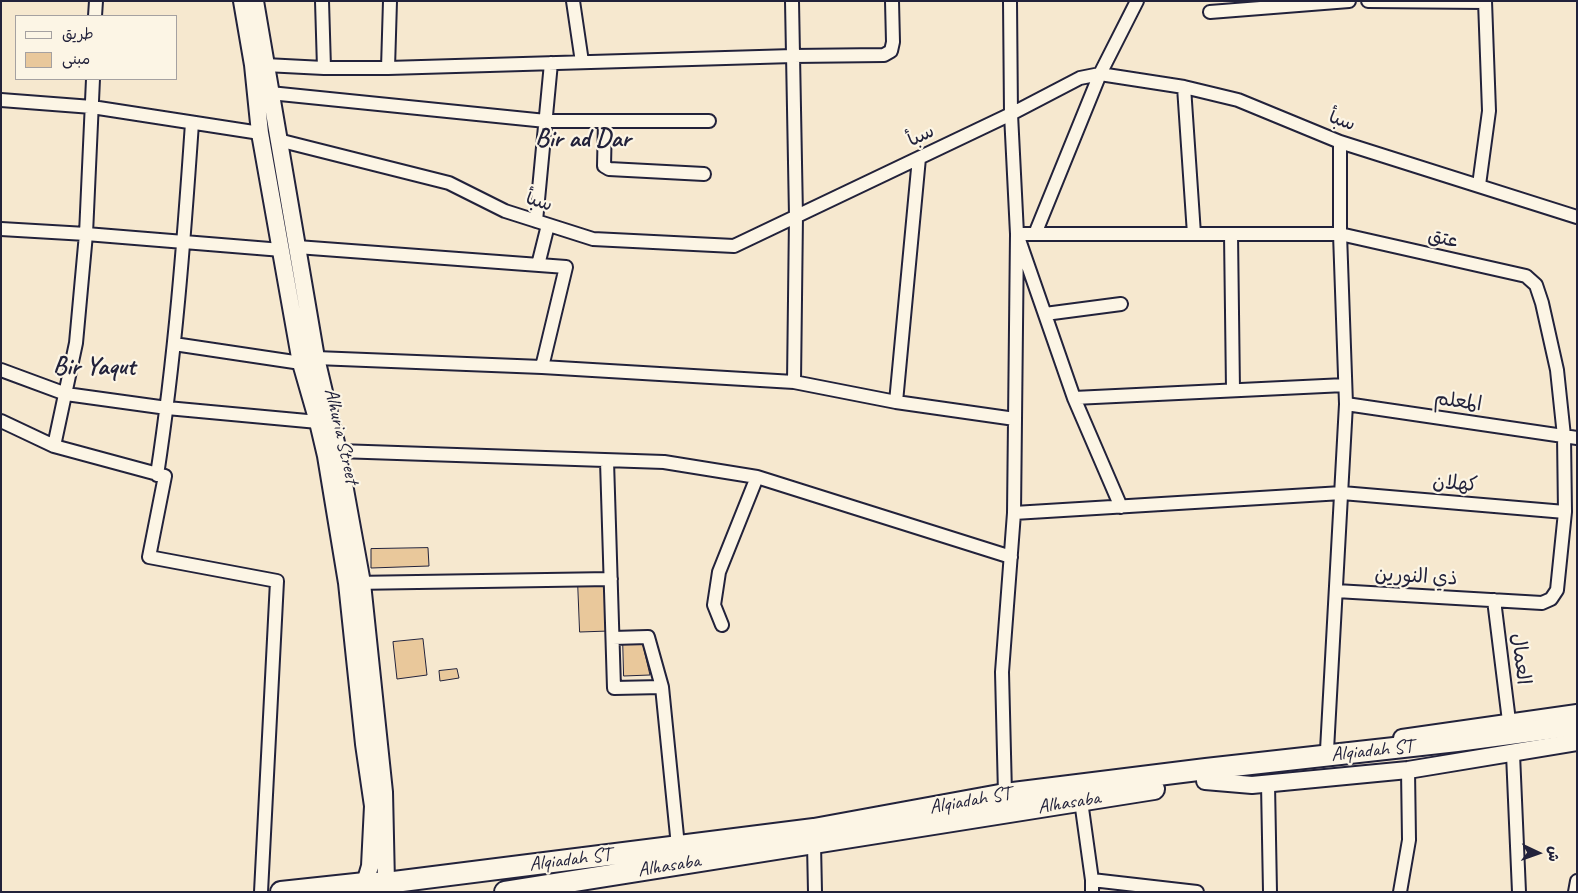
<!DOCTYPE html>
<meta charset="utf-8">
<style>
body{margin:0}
#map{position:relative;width:1578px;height:893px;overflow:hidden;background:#f6e8cf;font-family:Caveat,"Playpen Sans Arabic",sans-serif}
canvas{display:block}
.frame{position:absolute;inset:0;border:2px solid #22223b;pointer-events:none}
.legend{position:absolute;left:15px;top:15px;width:162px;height:65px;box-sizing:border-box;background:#fcf5e5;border:1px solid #a5a1a1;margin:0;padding:6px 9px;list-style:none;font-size:15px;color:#22223b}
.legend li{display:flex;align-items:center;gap:10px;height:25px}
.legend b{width:25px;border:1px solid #a5a1a1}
.north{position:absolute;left:1513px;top:828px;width:50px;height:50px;-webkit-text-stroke:4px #fcf5e5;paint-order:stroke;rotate:93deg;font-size:14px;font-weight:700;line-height:20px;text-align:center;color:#22223b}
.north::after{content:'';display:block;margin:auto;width:18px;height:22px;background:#22223b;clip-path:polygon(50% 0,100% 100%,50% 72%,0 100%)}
</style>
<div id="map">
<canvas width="1578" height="893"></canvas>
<div class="frame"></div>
<ul class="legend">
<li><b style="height:6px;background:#fcf5e5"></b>طريق</li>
<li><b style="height:14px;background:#e9c89b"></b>مبنى</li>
</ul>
<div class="north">ش</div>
</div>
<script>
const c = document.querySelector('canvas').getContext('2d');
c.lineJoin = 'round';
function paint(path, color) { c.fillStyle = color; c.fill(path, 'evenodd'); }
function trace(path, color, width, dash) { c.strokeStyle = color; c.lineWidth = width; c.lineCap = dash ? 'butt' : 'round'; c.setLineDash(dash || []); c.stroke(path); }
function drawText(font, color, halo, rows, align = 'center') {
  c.font = font + ' Caveat,"Playpen Sans Arabic",sans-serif'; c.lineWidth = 4.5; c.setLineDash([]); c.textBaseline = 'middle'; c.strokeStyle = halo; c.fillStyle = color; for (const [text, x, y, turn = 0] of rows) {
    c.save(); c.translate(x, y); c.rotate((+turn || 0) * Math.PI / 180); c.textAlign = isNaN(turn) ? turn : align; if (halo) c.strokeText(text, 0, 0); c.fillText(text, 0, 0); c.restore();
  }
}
const building = new Path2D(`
 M 428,548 L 429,566 L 371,568 L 371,549 Z
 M 578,582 L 607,582 L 609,631 L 580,632 Z
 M 423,639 L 427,675 L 397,679 L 393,642 Z
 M 623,639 L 642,641 L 650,675 L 624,676 Z
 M 457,669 L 459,678 L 440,681 L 439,671 Z`);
paint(building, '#e9c89b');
trace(building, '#22223b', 1);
const minor = new Path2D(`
 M 322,1 L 324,68
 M 573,1 L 582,62
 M 792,1 L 796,216 L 794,382
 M 1368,1 L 1485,2
 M 1210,12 L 1349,1
 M 95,16 L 96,1
 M 265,65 L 324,68 L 388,68 L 793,56 L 884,55 L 891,51 L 893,42 L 892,1
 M 388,68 L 390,1
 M 1184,87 L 1194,234
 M 270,93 L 546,121 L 709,121
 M 1,100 L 92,107 L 260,133
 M 605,121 L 604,166 L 609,169 L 704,174
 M 278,140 L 449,183 L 505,211 L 593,239 L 734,246 L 1011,114 L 1080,78 L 1100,74 L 1184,87 L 1238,100 L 1340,142 L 1577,217
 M 1479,185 L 1489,111 L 1485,1
 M 536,221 L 551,63
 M 1,229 L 86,234 L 282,250
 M 1035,234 L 1100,74 L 1137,1
 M 1231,234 L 1233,390
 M 297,247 L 566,267 L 542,367
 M 538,265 L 548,225
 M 1045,314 L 1121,304
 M 174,344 L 301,363
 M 316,358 L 542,367 L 794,382 L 896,402 L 1015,419
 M 1,370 L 66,394 L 167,408 L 318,422
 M 1074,398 L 1345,385
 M 896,402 L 919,158
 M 1346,404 L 1577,438
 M 1,421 L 54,446 L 165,476 L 149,557 L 277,581 L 261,892
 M 54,446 L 76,343 L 86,234 L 93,79
 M 338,451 L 664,462 L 757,477 L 1011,557
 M 607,461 L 614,688 L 662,687
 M 157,475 C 175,358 184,240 192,123
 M 1121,507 L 1074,398 L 1017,234 L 1340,234 L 1526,276 L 1536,285 L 1542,303 L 1557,370 L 1564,436 L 1565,512 L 1557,590 L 1551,599 L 1542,603 L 1336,591
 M 1014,513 L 1342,493 L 1565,512
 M 353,583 L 611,579
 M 1494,600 L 1509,721
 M 722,625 L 714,605 L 719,572 L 757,477
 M 613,638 L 648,637 L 662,687 L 678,846
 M 1327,750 L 1346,404 L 1340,234 L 1340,142
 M 1513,754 L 1519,892
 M 1268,784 L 1270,892
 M 1005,794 L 1002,672 L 1014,513 L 1017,234 L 1011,114 L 1010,1
 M 1081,801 L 1092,880 L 1092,892
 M 814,844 L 815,892
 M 1092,880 L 1197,892
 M 1400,892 L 1409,840 L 1408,770
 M 1575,892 L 1577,881`);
const tertiary = new Path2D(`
 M 242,1 L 253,65 L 260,133 L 301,363 L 318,422 L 326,456 L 347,583 L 364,744 L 373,806 L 370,866 L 365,883
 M 255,1 L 316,358 L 338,451 L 362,583 L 384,792 L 386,883
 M 1402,738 L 1577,713
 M 1205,781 L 1252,785 L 1408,770 L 1577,742`);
const primary = new Path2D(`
 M 281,892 L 365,883 L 386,883 L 814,829 L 1005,794 L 1206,769 L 1457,741 L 1577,725
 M 505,892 L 1154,789`);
trace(minor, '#22223b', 16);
trace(tertiary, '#22223b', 20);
trace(primary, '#22223b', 24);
trace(minor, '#fcf5e5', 12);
trace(tertiary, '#fcf5e5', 16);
trace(primary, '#fcf5e5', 20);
drawText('20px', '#22223b', '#fcf5e5', [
 ["سبأ",1342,121,20],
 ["سبأ",921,136,-25],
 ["سبأ",539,202,18],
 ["عتق",1443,239,13],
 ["المعلم",1458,402,8],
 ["Alhuria Street",341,436,77],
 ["كهلان",1455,484,5],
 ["ذي النورين",1416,577,3],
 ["العمال",1520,659,83],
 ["Alqiadah ST",1372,751,-6],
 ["Alqiadah ST",970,801,-10],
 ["Alhasaba",1069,803,-9],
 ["Alqiadah ST",570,860,-7],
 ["Alhasaba",669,866,-9]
]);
drawText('bold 25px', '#22223b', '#fcf5e5', [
 ["Bir ad Dar",583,139],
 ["Bir Yaqut",94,367]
]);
</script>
